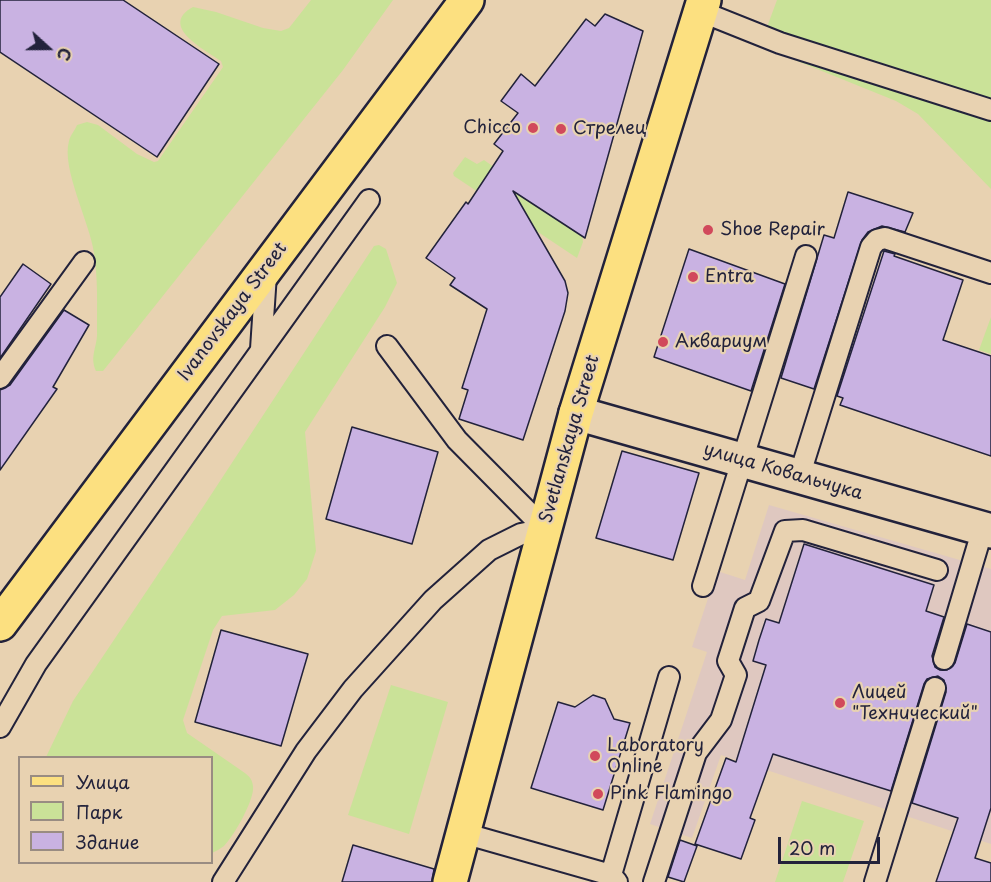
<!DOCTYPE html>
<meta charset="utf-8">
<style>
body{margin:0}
#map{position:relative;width:991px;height:882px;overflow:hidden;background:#e8d2b1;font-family:"Playpen Sans",sans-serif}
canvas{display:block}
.legend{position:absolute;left:18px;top:756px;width:195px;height:108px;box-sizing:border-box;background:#e8d2b1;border:2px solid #998c82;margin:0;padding:8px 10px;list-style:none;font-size:18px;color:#22223b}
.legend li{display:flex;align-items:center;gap:12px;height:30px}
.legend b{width:30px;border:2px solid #998c82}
.north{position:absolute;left:18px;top:18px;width:60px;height:60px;-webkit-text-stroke:4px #e8d2b1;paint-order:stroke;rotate:111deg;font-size:16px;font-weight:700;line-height:24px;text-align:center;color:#22223b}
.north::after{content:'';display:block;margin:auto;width:21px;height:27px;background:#22223b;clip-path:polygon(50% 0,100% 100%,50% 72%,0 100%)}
.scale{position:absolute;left:778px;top:837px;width:102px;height:27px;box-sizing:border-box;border:3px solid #22223b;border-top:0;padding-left:8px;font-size:18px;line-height:21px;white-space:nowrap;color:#22223b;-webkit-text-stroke:4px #e8d2b1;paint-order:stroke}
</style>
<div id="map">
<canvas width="991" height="882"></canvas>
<ul class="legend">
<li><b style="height:8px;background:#fce080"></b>Улица</li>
<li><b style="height:16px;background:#cae298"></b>Парк</li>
<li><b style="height:16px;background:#c9b2e2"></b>Здание</li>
</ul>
<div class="north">С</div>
<div class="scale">20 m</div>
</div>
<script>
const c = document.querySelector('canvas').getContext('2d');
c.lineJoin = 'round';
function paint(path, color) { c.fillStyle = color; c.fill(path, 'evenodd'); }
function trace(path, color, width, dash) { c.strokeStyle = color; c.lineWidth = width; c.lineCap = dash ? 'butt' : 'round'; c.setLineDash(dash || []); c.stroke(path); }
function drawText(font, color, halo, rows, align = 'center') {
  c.font = font + ' "Playpen Sans",sans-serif'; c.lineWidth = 4.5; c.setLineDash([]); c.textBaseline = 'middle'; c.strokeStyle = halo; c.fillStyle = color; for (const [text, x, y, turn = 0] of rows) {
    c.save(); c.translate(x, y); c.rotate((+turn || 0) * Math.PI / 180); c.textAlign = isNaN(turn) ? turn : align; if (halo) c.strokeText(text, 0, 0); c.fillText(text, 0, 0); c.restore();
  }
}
paint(new Path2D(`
 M 769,505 L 991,569 L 991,844 L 721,755 L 692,838 L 650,824 L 707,652 L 692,647 L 717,571 L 745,580 Z`), '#dfc8c0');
paint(new Path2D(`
 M 311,0 L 393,0 L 343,70 L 103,371 L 96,371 C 89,356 98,346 97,331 C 97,304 98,279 94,253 C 90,223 61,168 69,141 C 70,136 75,130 77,125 L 87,122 L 98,125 L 137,154 L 154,162 L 158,161 L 223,67 L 221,61 C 205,50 158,26 193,7 L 216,12 L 263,28 L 281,31 L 289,28 Z
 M 777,0 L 991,0 L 991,189 L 918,114 L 896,101 L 760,46 Z
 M 465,157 L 477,164 L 484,160 L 505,175 L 502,184 L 582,236 L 583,242 L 577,258 L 454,176 L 453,173 Z
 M 379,245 L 386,249 L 397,283 L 385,307 L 305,432 L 316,551 L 307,579 L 294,595 L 275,610 L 222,616 L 213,630 L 183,720 L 187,733 L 242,771 C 248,775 252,778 253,786 C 255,799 234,836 224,846 C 220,849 216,851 212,853 L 212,758 L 46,757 L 73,701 L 203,507 L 374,246 Z
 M 991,317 L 991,354 L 979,350 Z
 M 391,685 L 448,702 L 409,834 L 348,815 Z
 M 802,801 L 864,821 L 843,882 L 775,882 Z`), '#cae298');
const building = new Path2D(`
 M 0,0 L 123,0 L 219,64 L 157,157 L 0,52 Z
 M 605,14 L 643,31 L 585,238 L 513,191 L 565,281 L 568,293 L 565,311 L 523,440 L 459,419 L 468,390 L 462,388 L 487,309 L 450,285 L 455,278 L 426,258 L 466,202 L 468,204 L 503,151 L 494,144 L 518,113 L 501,101 L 521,74 L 535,86 L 586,19 L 595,26 Z
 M 848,192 L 913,213 L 905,232 L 882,226 L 868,232 L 862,240 L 814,389 L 781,378 L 824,235 L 834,238 Z
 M 689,249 L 785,284 L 751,391 L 654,357 Z
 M 884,251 L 895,254 L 894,256 L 963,280 L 943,340 L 991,356 L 991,456 L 840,405 L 843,398 L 837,396 Z
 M 23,264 L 51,284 L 0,358 L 0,297 Z
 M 64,310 L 89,325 L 53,387 L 57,389 L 0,470 L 0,390 L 10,385 Z
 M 352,427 L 438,452 L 412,544 L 326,519 Z
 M 622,451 L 699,473 L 673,560 L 596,538 Z
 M 804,544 L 934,585 L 926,611 L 944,617 L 932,656 L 935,667 L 940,670 L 947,670 L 955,663 L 967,624 L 991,632 L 991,808 L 975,858 L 991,863 L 991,882 L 936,882 L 958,818 L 912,803 L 946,692 L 944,680 L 938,676 L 927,679 L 924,684 L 891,791 L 773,754 L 750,818 L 755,820 L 741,859 L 695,844 L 726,758 L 736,762 L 766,665 L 753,661 L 759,640 L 766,619 L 779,623 Z
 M 221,630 L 308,654 L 281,746 L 195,722 Z
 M 593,695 L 605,699 L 614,719 L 630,723 L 603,810 L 531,788 L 558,702 L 575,707 Z
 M 680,840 L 697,846 L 684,882 L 668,877 Z
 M 353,845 L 434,869 L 432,882 L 342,882 Z`);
paint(building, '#c9b2e2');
trace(building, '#22223b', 1.5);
const service = new Path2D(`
 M 700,11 L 780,43 L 991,110
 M 387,346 L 457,440 L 545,529
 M 261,349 L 266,274
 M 0,378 L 84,262
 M 799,477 L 871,247 L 877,240 L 885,238 L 991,273
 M 703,586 L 806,256
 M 944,659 L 983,528
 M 0,727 L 36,664 L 369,200
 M 463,833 L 611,875 L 617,882
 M 611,875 L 669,677
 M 223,882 L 306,751 L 353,689 L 433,600 L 489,550 L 521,534 L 545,529
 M 654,882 L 696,753 L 721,720 L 736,675 L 728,661 L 745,608 L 759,601 L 785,531 L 803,530 L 937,570
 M 875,882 L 935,688`);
const secondary = new Path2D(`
 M 576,413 L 991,531`);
const primary = new Path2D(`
 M 0,624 L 467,0
 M 450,882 L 576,413 L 704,0`);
trace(service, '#22223b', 24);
trace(secondary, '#22223b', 38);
trace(primary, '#22223b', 38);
trace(service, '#e8d2b1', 20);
trace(secondary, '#e8d2b1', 33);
trace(primary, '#fce080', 33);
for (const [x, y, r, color] of [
 [533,128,6,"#d1495b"],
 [561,129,6,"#d1495b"],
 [708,230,6,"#d1495b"],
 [693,277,6,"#d1495b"],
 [663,342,6,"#d1495b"],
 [840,703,6,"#d1495b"],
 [595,756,6,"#d1495b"],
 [598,794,6,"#d1495b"]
]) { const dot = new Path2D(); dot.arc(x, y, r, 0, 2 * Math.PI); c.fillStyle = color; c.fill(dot); trace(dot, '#e8d2b1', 2); }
drawText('18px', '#22223b', '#e8d2b1', [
 ["Chicco",521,128,"right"],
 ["Стрелец",573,129],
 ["Shoe Repair",720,230],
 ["Entra",705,277],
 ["Аквариум",675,342],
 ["Лицей",852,693],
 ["\"Технический\"",852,714],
 ["Laboratory",607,746],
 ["Online",607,767],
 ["Pink Flamingo",610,794]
], 'left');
drawText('18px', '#22223b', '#e8d2b1', [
 ["Ivanovskaya Street",233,312,-53],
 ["Svetlanskaya Street",570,439,-74],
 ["улица Ковальчука",783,472,16]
]);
</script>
